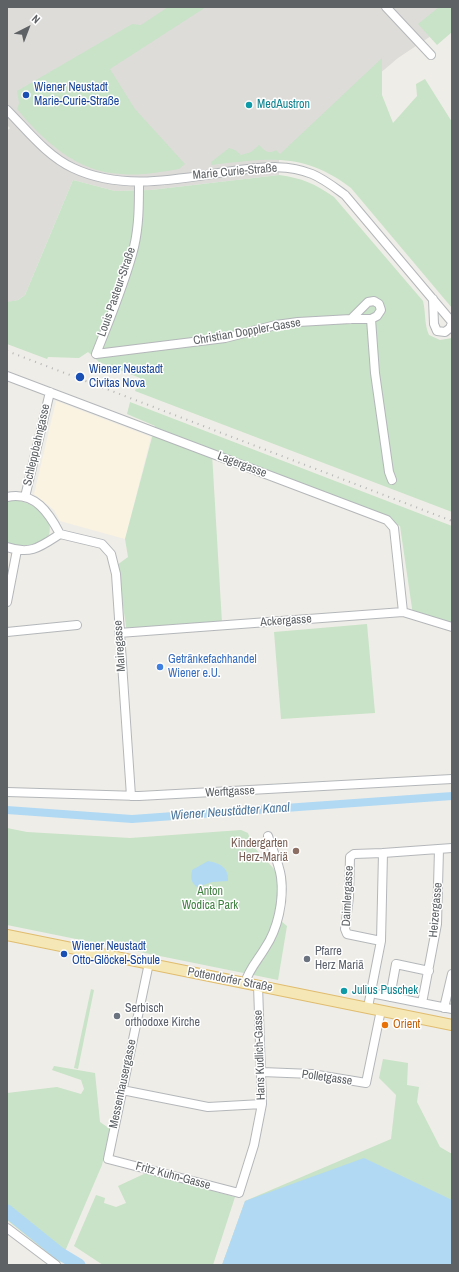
<!DOCTYPE html>
<meta charset="utf-8">
<style>
body{margin:0}
#map{position:relative;width:459px;height:1272px;overflow:hidden;background:#efede7;font-family:"Archivo Narrow",sans-serif}
canvas{display:block}
.frame{position:absolute;inset:0;border:8px solid #5e6265;pointer-events:none}
.north{position:absolute;left:8px;top:8px;width:40px;height:40px;-webkit-text-stroke:3px #fff;paint-order:stroke;rotate:42deg;font-size:11px;font-weight:700;line-height:16px;text-align:center;color:#5e6265}
.north::after{content:'';display:block;margin:auto;width:14px;height:18px;background:#5e6265;clip-path:polygon(50% 0,100% 100%,50% 72%,0 100%)}
</style>
<div id="map">
<canvas width="459" height="1272"></canvas>
<div class="frame"></div>
<div class="north">N</div>
</div>
<script>
const c = document.querySelector('canvas').getContext('2d');
c.lineJoin = 'round';
function paint(path, color) { c.fillStyle = color; c.fill(path, 'evenodd'); }
function trace(path, color, width, dash) { c.strokeStyle = color; c.lineWidth = width; c.lineCap = dash ? 'butt' : 'round'; c.setLineDash(dash || []); c.stroke(path); }
function drawText(font, color, halo, rows, align = 'center') {
  c.font = font + ' "Archivo Narrow",sans-serif'; c.lineWidth = 3; c.setLineDash([]); c.textBaseline = 'middle'; c.strokeStyle = halo; c.fillStyle = color; for (const [text, x, y, turn = 0] of rows) {
    c.save(); c.translate(x, y); c.rotate((+turn || 0) * Math.PI / 180); c.textAlign = isNaN(turn) ? turn : align; if (halo) c.strokeText(text, 0, 0); c.fillText(text, 0, 0); c.restore();
  }
}
paint(new Path2D(`
 M 56,401 L 151,437 L 125,539 L 60,521 L 54,510 L 34,494 Z`), '#faf3e1');
paint(new Path2D(`
 M 7,7 L 452,7 L 452,22 L 398,58 L 279,159 L 279,175 L 151,190 L 115,191 L 73,180 L 25,295 L 18,300 L 9,302 L 7,302 L 7,131 L 10,128 L 7,125 Z`), '#dedcd9');
paint(new Path2D(`
 M 168,7 L 206,7 L 110,69 L 135,109 L 185,164 L 179,169 C 160,172 140,176 121,174 C 76,172 44,141 17,109 L 19,103 L 17,91 L 132,24 L 141,25 Z
 M 439,7 L 452,7 L 452,32 L 437,45 L 418,24 Z
 M 382,58 L 382,95 L 393,123 L 417,96 L 416,84 L 425,79 L 452,122 L 452,308 L 351,188 C 302,151 267,159 211,165 L 211,162 L 229,148 L 235,150 L 241,155 L 251,152 L 259,145 C 264,150 268,155 276,150 L 280,154 Z
 M 279,175 C 302,178 315,184 334,197 L 423,301 C 426,313 424,324 429,335 L 440,340 L 452,338 L 452,512 L 135,391 L 140,378 L 99,362 L 88,352 L 79,358 L 48,357 L 47,359 L 7,344 L 7,302 L 18,300 L 25,295 L 73,180 L 115,191 L 151,190 Z
 M 130,402 L 452,526 L 452,626 L 413,615 L 400,526 L 212,454 L 222,623 L 127,633 L 117,565 L 128,557 L 125,539 L 155,426 L 127,414 Z
 M 16,500 C 32,503 55,515 49,535 C 36,546 23,549 7,542 L 7,501 Z
 M 367,624 L 375,713 L 281,719 L 274,632 Z
 M 7,828 L 27,832 L 130,838 L 241,830 L 248,833 L 252,845 L 274,869 L 279,878 L 279,899 L 276,917 L 287,926 L 278,980 L 7,925 Z
 M 91,989 L 94,990 L 78,1069 L 74,1068 Z
 M 383,1059 L 408,1063 L 407,1085 L 419,1087 L 417,1102 L 440,1147 L 452,1154 L 452,1265 L 222,1265 L 245,1201 L 391,1139 L 396,1095 L 379,1078 Z
 M 54,1066 L 95,1073 L 100,1122 L 110,1129 L 102,1165 L 60,1263 L 7,1220 L 7,1093 L 57,1087 L 81,1094 L 84,1089 L 81,1080 L 52,1070 Z
 M 146,1173 L 235,1197 L 213,1265 L 103,1265 L 74,1246 L 96,1195 L 105,1198 L 104,1203 L 116,1207 L 126,1203 L 118,1186 Z`), '#c8e3c7');
paint(new Path2D(`
 M 208,861 C 220,863 229,868 228,881 L 212,882 L 197,887 C 190,882 191,877 192,870 Z
 M 364,1158 L 452,1200 L 452,1265 L 222,1265 L 245,1201 Z`), '#b1d9f4');
trace(new Path2D(`
 M 7,810 L 132,819 L 452,796`), '#b1d9f4', 8);
trace(new Path2D(`
 M 7,1211 L 59,1253 L 79,1265`), '#b1d9f4', 13);
const minor = new Path2D(`
 M 386,7 L 431,55
 M 7,110 C 27,130 47,156 73,168 C 126,193 185,177 240,170 C 265,167 288,164 312,174 C 324,179 334,187 345,195 L 452,322
 M 139,182 C 139,204 139,226 134,247 C 125,283 110,318 96,354 L 225,338 L 276,325 L 298,322 L 351,319 L 371,319 L 377,316 L 381,310 L 379,304 L 374,301 L 368,302 L 351,319
 M 433,299 L 434,324 L 437,331 L 445,332 L 450,328 L 452,323
 M 371,319 L 375,373 L 389,472 L 392,480
 M 7,376 L 387,520 L 394,528 L 403,612
 M 7,497 C 35,491 49,513 60,534 C 40,547 31,555 7,547
 M 25,497 L 50,392
 M 60,534 L 102,544 L 111,554 L 116,574 L 131,796
 M 7,602 L 17,550
 M 7,632 L 77,625
 M 119,633 L 403,612 L 452,627
 M 7,792 L 139,796 L 452,779
 M 381,941 L 347,934 L 345,929 L 349,897 L 350,857 L 354,854 L 383,853
 M 149,963 L 108,1159 L 239,1193 L 254,1145 L 262,1104 L 258,985
 M 245,983 C 249,969 258,960 265,948 C 278,929 284,900 281,877 C 279,863 272,849 268,836
 M 371,993 L 452,1009
 M 390,997 L 396,964 L 429,971
 M 422,1003 L 437,924 L 439,849
 M 368,1007 L 381,941 L 383,853 L 452,848
 M 444,1008 L 452,974
 M 262,1072 L 312,1074 L 366,1083 L 381,1010
 M 122,1090 L 208,1107 L 262,1104
 M 7,1228 L 56,1265`);
const major = new Path2D(`
 M 7,935 L 452,1025`);
trace(minor, '#b4b7ba', 10);
trace(major, '#e0bc6f', 12);
trace(minor, '#fff', 8);
trace(major, '#f5e8b6', 10);
trace(new Path2D(`
 M 7,351 L 452,521`), '#b4b5b5', 2, [1, 5]);
for (const [x, y, r, color] of [
 [26,95,4,"#1a4fb4"],
 [249,105,4,"#0f9aa8"],
 [80,377,5,"#1a4fb4"],
 [160,667,4,"#3f7fe0"],
 [296,851,4,"#8d6e63"],
 [64,954,4,"#1a4fb4"],
 [307,959,4,"#6b7280"],
 [344,991,4,"#0f9aa8"],
 [117,1016,4,"#6b7280"],
 [385,1025,4,"#e8710a"]
]) { const dot = new Path2D(); dot.arc(x, y, r, 0, 2 * Math.PI); c.fillStyle = color; c.fill(dot); trace(dot, '#fff', 1.5); }
drawText('12px', '#164399', '#fff', [
 ["Wiener Neustadt",34,88],
 ["Marie-Curie-Straße",34,102],
 ["Wiener Neustadt",89,370],
 ["Civitas Nova",89,384],
 ["Wiener Neustadt",72,947],
 ["Otto-Glöckel-Schule",72,961]
], 'left');
drawText('12px', '#0d838f', '#fff', [
 ["MedAustron",257,105],
 ["Julius Puschek",352,991]
], 'left');
drawText('12px', '#5e6265', '#fff', [
 ["Marie Curie-Straße",235,172,-5],
 ["Louis Pasteur-Straße",117,292,-71],
 ["Christian Doppler-Gasse",247,332,-10],
 ["Schleppbahngasse",37,445,-77],
 ["Lagergasse",242,465,21],
 ["Ackergasse",286,621,-4],
 ["Mairegasse",120,646,-94],
 ["Werftgasse",230,792,-3],
 ["Daimlergasse",348,896,-87],
 ["Heizergasse",436,910,-85],
 ["Pottendorfer Straße",230,980,11],
 ["Hans Kudlich-Gasse",260,1055,-92],
 ["Polletgasse",327,1078,8],
 ["Messenhausergasse",123,1084,-78],
 ["Fritz Kuhn-Gasse",173,1176,15]
]);
drawText('12px', '#366cbe', '#fff', [
 ["Getränkefachhandel",168,660],
 ["Wiener e.U.",168,674]
], 'left');
drawText('12px', '#785e54', '#fff', [
 ["Kindergarten",288,844],
 ["Herz-Mariä",288,858]
], 'right');
drawText('12px', '#418142', '#fff', [
 ["Anton",210,892],
 ["Wodica Park",210,906]
]);
drawText('12px', '#5b616d', '#fff', [
 ["Pfarre",315,952],
 ["Herz Mariä",315,966],
 ["Serbisch",125,1009],
 ["orthodoxe Kirche",125,1023]
], 'left');
drawText('12px', '#c56008', '#fff', [
 ["Orient",393,1025]
], 'left');
drawText('italic 13px', '#4c769c', '#fff', [
 ["Wiener Neustädter Kanal",230,812,-4]
]);
</script>
